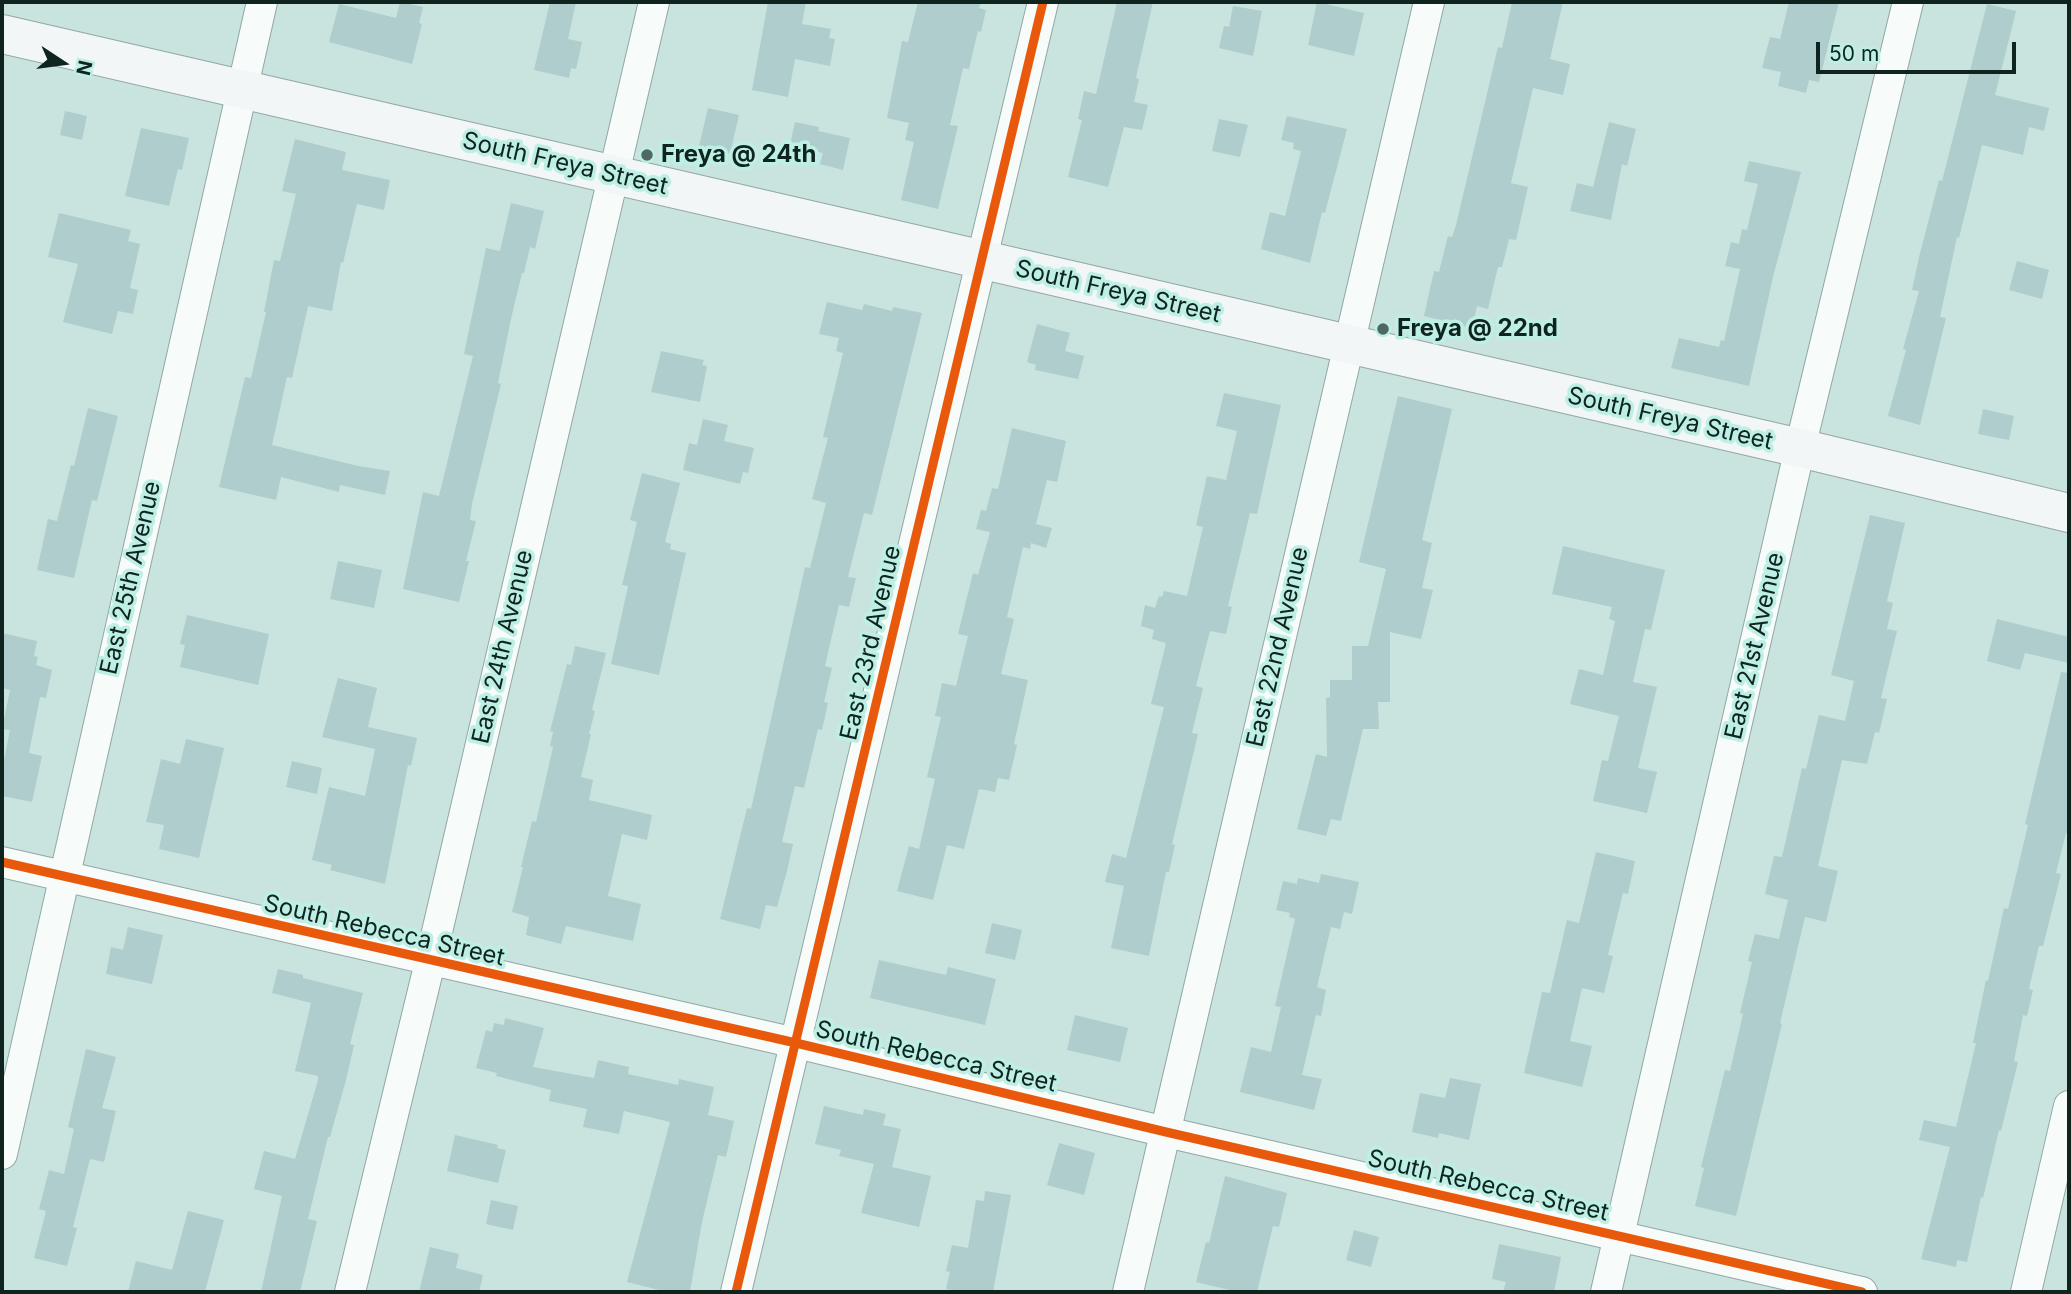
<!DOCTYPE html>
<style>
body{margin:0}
#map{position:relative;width:2071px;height:1294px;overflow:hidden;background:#c9e4df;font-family:Inter,sans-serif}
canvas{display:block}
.frame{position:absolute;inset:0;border:4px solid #0f231f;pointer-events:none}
.north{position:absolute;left:28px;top:28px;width:70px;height:70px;-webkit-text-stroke:5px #beefe5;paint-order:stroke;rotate:103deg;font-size:19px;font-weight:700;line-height:28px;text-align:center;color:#0f231f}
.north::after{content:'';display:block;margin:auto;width:24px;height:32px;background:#0f231f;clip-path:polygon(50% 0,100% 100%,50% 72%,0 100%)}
.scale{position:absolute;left:1816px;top:42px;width:200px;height:32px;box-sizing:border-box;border:4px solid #0f231f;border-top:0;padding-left:9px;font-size:21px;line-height:24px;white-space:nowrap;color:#0f231f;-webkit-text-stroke:5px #beefe5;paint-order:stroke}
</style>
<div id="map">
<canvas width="2071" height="1294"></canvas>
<div class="frame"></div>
<div class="north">N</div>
<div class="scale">50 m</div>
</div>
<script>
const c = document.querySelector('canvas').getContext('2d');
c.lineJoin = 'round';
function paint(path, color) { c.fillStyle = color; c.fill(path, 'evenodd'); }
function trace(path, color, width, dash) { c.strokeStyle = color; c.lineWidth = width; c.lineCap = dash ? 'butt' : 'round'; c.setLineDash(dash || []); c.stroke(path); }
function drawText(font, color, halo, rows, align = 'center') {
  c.font = font + ' Inter,sans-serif'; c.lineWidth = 7; c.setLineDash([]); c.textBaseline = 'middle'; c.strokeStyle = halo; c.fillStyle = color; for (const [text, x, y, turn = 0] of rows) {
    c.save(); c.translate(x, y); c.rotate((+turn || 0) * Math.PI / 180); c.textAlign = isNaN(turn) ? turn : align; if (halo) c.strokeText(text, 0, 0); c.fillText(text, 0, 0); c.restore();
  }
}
paint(new Path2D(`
 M 400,2 L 423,7 L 419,23 L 422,24 L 412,64 L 329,42 L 339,4 L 396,18 Z
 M 550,2 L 576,2 L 568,39 L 582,42 L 576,69 L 571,68 L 569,78 L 534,70 Z
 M 768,2 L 806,2 L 802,24 L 831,29 L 829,38 L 835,39 L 830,66 L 795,59 L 788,97 L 752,90 Z
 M 918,2 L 981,2 L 979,8 L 986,10 L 981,32 L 978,31 L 969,69 L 963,68 L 950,125 L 958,126 L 938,209 L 901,200 L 914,142 L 905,140 L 909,123 L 887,118 L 902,41 L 908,42 Z
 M 1117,2 L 1153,2 L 1136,78 L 1139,79 L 1134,102 L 1148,105 L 1142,130 L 1124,127 L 1108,187 L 1068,177 L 1082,120 L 1078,119 L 1084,91 L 1096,94 Z
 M 1317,2 L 1364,13 L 1354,56 L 1308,45 Z
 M 1512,2 L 1563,2 L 1550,59 L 1570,64 L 1563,95 L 1533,88 L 1511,183 L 1528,187 L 1516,240 L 1509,239 L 1502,267 L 1498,267 L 1488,309 L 1477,306 L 1472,328 L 1424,316 L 1434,271 L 1439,272 L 1448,236 L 1452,237 L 1456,225 L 1498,47 L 1502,48 Z
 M 1789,2 L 1839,2 L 1819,82 L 1809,80 L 1806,93 L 1778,86 L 1781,72 L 1762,68 L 1770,37 L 1780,39 Z
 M 1987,4 L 2016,11 L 1995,95 L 2049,108 L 2044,131 L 2029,127 L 2023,155 L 1982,145 L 1959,238 L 1957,237 L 1940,317 L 1946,318 L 1920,425 L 1888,416 L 1906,350 L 1903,349 L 1919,291 L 1912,290 L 1919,257 L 1939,180 L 1942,181 Z
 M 1233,6 L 1262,11 L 1253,56 L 1219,48 L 1224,26 L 1229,27 Z
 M 708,108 L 739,115 L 730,154 L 699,146 Z
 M 65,111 L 87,116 L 82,140 L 60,135 Z
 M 1287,116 L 1347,129 L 1325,213 L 1322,212 L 1310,263 L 1261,249 L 1270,212 L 1285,216 L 1301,151 L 1293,149 L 1294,143 L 1281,140 Z
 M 1219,119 L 1248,125 L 1240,157 L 1212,151 Z
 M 795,122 L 819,127 L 818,131 L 850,138 L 843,170 L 820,164 L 823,153 L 790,145 Z
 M 1609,122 L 1636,129 L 1627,166 L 1622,164 L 1611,220 L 1570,211 L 1577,183 L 1593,187 Z
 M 141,128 L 189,138 L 182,170 L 178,169 L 169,206 L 125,196 Z
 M 295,139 L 346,152 L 342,170 L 390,180 L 384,210 L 357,204 L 343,263 L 341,262 L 332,311 L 308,306 L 292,378 L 287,377 L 272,445 L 358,466 L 390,471 L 385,495 L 340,485 L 339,492 L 281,477 L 276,500 L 219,487 L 245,377 L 251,378 L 266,312 L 264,312 L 274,260 L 280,261 L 296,194 L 282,191 Z
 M 1749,161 L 1801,172 L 1773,277 L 1749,386 L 1671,368 L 1679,338 L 1719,347 L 1721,340 L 1724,341 L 1740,269 L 1725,266 L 1731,242 L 1739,244 L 1742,229 L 1747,230 L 1758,184 L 1744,181 Z
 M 511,203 L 544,211 L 535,249 L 530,247 L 524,273 L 522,273 L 511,319 L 498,383 L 501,384 L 472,504 L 470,520 L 476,521 L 466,561 L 469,561 L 459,602 L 403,589 L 423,492 L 439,496 L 473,356 L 464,354 L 486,248 L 500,251 Z
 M 59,213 L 131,230 L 128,241 L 140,244 L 130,288 L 138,290 L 133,314 L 118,311 L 112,334 L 63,322 L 78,264 L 48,257 Z
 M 2017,261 L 2049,270 L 2042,299 L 2009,290 Z
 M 827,302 L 862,310 L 864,304 L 892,311 L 893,307 L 922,313 L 872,515 L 864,513 L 848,577 L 856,578 L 849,607 L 839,605 L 825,666 L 832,668 L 824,702 L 828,703 L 822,730 L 818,729 L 804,788 L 795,786 L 782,842 L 793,844 L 787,871 L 777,907 L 766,905 L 760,929 L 720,919 L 747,808 L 751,809 L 805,567 L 810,568 L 826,503 L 812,499 L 828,438 L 823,437 L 843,353 L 836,351 L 839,338 L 819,334 Z
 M 1037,324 L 1070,333 L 1065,351 L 1084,356 L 1078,379 L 1035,370 L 1036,365 L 1027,362 Z
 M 661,351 L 704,360 L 702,365 L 707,366 L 700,402 L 651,392 Z
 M 1224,393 L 1281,405 L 1257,514 L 1250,513 L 1228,606 L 1232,607 L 1226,634 L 1210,631 L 1196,686 L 1203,688 L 1192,733 L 1198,734 L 1172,844 L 1175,845 L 1169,872 L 1166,872 L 1149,956 L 1111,948 L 1124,886 L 1105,882 L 1112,854 L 1126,858 L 1164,707 L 1151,704 L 1166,643 L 1152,639 L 1154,630 L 1141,626 L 1145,605 L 1155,608 L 1159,596 L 1162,597 L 1164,591 L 1187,596 L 1203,527 L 1196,525 L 1207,476 L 1226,480 L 1237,431 L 1216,426 Z
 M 1398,396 L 1452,409 L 1422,540 L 1432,543 L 1422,588 L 1433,590 L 1421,639 L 1390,632 L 1390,702 L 1378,702 L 1379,729 L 1363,729 L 1341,821 L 1331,819 L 1326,836 L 1297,829 L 1316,754 L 1327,757 L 1326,698 L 1330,697 L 1330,680 L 1352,680 L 1352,646 L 1368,646 L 1386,569 L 1359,562 Z
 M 88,408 L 118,416 L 97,501 L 92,500 L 74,578 L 37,570 L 48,519 L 57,521 L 71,465 L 74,466 Z
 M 1983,409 L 2014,416 L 2009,440 L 1978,434 Z
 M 703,419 L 728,425 L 724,441 L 754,448 L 748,473 L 743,472 L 740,484 L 683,470 L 689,443 L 697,445 Z
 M 1012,428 L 1066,441 L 1057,482 L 1047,480 L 1036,524 L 1052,528 L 1046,548 L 1031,543 L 1030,549 L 1023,547 L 1007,617 L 1014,619 L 1001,674 L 1028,680 L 1014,744 L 1017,745 L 1009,780 L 998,778 L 995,792 L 979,789 L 964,849 L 947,845 L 933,900 L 897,891 L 909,846 L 919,849 L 935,779 L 927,777 L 941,717 L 935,716 L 942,683 L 956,686 L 968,636 L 958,634 L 973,573 L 978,575 L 990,532 L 976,529 L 981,510 L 986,511 L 992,488 L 998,489 Z
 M 642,473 L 680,483 L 665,542 L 671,544 L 670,549 L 686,553 L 659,675 L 611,664 L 628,586 L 622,585 L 637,522 L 630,520 Z
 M 1870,515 L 1905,523 L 1887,601 L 1893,603 L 1887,629 L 1897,631 L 1881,698 L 1887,699 L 1879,733 L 1875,732 L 1867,764 L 1842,760 L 1818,866 L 1838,871 L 1826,922 L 1805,917 L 1780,1023 L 1782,1024 L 1736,1216 L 1695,1206 L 1704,1168 L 1701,1167 L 1725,1070 L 1730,1071 L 1743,1014 L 1740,1013 L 1752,962 L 1748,961 L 1755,934 L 1779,939 L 1788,900 L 1765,894 L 1774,856 L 1782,857 L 1802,768 L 1806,769 L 1819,715 L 1845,721 L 1854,681 L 1831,675 Z
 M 1563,546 L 1665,570 L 1651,630 L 1645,629 L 1633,682 L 1657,687 L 1638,768 L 1657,772 L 1647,813 L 1593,801 L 1602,760 L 1608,761 L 1619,716 L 1570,704 L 1579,669 L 1603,675 L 1615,621 L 1609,619 L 1612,607 L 1552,594 Z
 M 338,561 L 382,570 L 374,608 L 330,599 Z
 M 187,615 L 269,634 L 258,685 L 180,667 L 185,645 L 180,644 Z
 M 1997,619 L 2069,637 L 2069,663 L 2025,653 L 2020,670 L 1987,661 Z
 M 2,633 L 37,641 L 34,656 L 38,657 L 36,665 L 52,670 L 46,698 L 40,697 L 29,753 L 42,756 L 32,802 L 2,796 L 2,770 L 10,730 L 2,729 L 10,690 L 2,688 Z
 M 575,646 L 606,653 L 592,710 L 595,711 L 589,734 L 591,734 L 581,777 L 593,780 L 589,800 L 652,815 L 647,840 L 622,834 L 608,896 L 641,904 L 633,941 L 566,926 L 561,944 L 526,935 L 529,917 L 512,912 L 523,867 L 521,867 L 532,821 L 536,822 L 553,747 L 550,746 L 553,732 L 550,731 L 567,664 L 571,665 Z
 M 2061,672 L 2069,673 L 2069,834 L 2066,833 L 2056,873 L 2061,874 L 2043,946 L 2039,946 L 2029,989 L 2033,990 L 2027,1016 L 2023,1015 L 2014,1061 L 2018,1062 L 2001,1131 L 1999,1130 L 1983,1198 L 1981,1197 L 1967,1262 L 1957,1260 L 1956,1267 L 1921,1259 L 1950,1147 L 1919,1140 L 1924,1120 L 1956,1127 L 1976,1043 L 1973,1043 L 1986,980 L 1988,981 L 2004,908 L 2008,909 L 2028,825 L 2025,824 Z
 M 338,678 L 377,688 L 368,727 L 417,738 L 411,766 L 408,765 L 385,884 L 330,870 L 332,865 L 312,860 L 329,787 L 365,796 L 375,749 L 322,737 Z
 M 186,739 L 224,748 L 199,858 L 159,849 L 164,825 L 146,822 L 161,759 L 180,764 Z
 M 292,761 L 322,768 L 317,794 L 286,787 Z
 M 1596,852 L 1635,861 L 1628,894 L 1623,893 L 1608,955 L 1613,956 L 1604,993 L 1582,988 L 1570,1041 L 1592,1046 L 1582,1087 L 1524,1073 L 1542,992 L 1550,993 L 1567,920 L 1579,923 Z
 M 1321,874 L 1359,882 L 1352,914 L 1344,912 L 1340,929 L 1331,927 L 1317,987 L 1326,990 L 1321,1016 L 1316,1015 L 1302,1075 L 1322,1079 L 1314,1110 L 1240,1092 L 1251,1047 L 1271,1052 L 1281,1007 L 1275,1006 L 1295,919 L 1289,917 L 1290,913 L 1276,910 L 1283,881 L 1297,884 L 1298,878 L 1319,883 Z
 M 992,923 L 1022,930 L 1015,960 L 985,953 Z
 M 128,927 L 163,935 L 152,984 L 106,974 L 111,947 L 123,950 Z
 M 879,960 L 946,975 L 948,967 L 996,979 L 985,1025 L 870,998 Z
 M 278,969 L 303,975 L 303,978 L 363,993 L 350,1044 L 354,1045 L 346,1080 L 330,1137 L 328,1137 L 308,1219 L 317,1221 L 300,1292 L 261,1292 L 282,1196 L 254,1189 L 264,1151 L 295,1159 L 318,1080 L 318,1076 L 295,1071 L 311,1003 L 272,993 Z
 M 1075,1015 L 1128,1028 L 1120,1062 L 1067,1050 Z
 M 505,1018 L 544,1028 L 533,1067 L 594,1078 L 598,1060 L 629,1067 L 628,1074 L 678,1085 L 679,1079 L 714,1087 L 708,1115 L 734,1121 L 726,1157 L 718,1155 L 702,1222 L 690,1292 L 667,1292 L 627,1282 L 670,1122 L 624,1111 L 619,1134 L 583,1127 L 587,1109 L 549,1101 L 551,1090 L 496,1076 L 497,1073 L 476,1068 L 486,1030 L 492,1032 L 494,1023 L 504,1025 Z
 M 86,1049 L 116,1057 L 102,1108 L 116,1111 L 104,1162 L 90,1159 L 73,1227 L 77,1228 L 67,1266 L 34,1258 L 46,1211 L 39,1209 L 49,1170 L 64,1174 L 74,1129 L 68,1127 Z
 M 1450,1078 L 1481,1084 L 1469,1140 L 1439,1133 L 1438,1138 L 1412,1132 L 1420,1093 L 1445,1098 Z
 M 824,1106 L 863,1115 L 864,1109 L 886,1114 L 883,1125 L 901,1129 L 892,1167 L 931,1176 L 919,1227 L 861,1213 L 874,1164 L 839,1156 L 841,1150 L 815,1144 Z
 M 455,1135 L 498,1145 L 497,1148 L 506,1150 L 498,1183 L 447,1171 Z
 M 1059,1143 L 1095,1153 L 1084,1195 L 1047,1185 Z
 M 1225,1176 L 1287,1193 L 1279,1227 L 1273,1226 L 1257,1292 L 1238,1292 L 1196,1282 L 1206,1242 L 1209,1243 Z
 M 985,1191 L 1011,1195 L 993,1292 L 962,1292 L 946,1289 L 950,1272 L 946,1271 L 952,1245 L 968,1248 L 976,1200 L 984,1201 Z
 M 491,1200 L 518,1206 L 513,1230 L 486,1224 Z
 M 188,1211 L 224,1220 L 205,1292 L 128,1292 L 136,1261 L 172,1270 Z
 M 1354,1230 L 1379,1237 L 1371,1267 L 1346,1260 Z
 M 1499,1244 L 1561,1257 L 1554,1292 L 1503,1292 L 1506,1282 L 1492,1279 Z
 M 430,1247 L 459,1254 L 456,1268 L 483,1275 L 479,1292 L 419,1292 Z`), '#aecdcc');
const minor = new Path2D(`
 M 2,862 L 796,1043 L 1166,1132 L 1862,1292
 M 2,1154 L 262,2
 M 350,1292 L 430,962 L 654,2
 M 736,1292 L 1043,2
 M 1128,1292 L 1429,2
 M 1606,1292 L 1800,448 L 1908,2
 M 2026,1292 L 2069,1106`);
const secondary = new Path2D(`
 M 2,34 L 1800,448 L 2069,513`);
trace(minor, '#92a7a3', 32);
trace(secondary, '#92a7a3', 40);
trace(minor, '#f7fbfa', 30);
trace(secondary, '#f3f6f7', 38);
trace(new Path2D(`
 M 2,862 L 796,1043 L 1166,1132 L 1862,1292
 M 736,1292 L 1043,2`), '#e8590c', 9);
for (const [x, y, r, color] of [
 [647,155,7,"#506762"],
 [1383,329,7,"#506762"]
]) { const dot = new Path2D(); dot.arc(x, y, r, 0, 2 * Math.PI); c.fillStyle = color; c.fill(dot); trace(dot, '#beefe5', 2.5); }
drawText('bold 24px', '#0f231f', '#beefe5', [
 ["Freya @ 24th",661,155],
 ["Freya @ 22nd",1397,329]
], 'left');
drawText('24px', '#0f231f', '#beefe5', [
 ["South Freya Street",565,164,13],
 ["South Freya Street",1118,292,13],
 ["South Freya Street",1670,419,13],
 ["East 25th Avenue",131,578,-77],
 ["East 23rd Avenue",871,643,-77],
 ["East 21st Avenue",1755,646,-77],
 ["East 24th Avenue",503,647,-77],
 ["East 22nd Avenue",1278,647,-77],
 ["South Rebecca Street",384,931,13],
 ["South Rebecca Street",936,1057,13],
 ["South Rebecca Street",1488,1186,13]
]);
</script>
